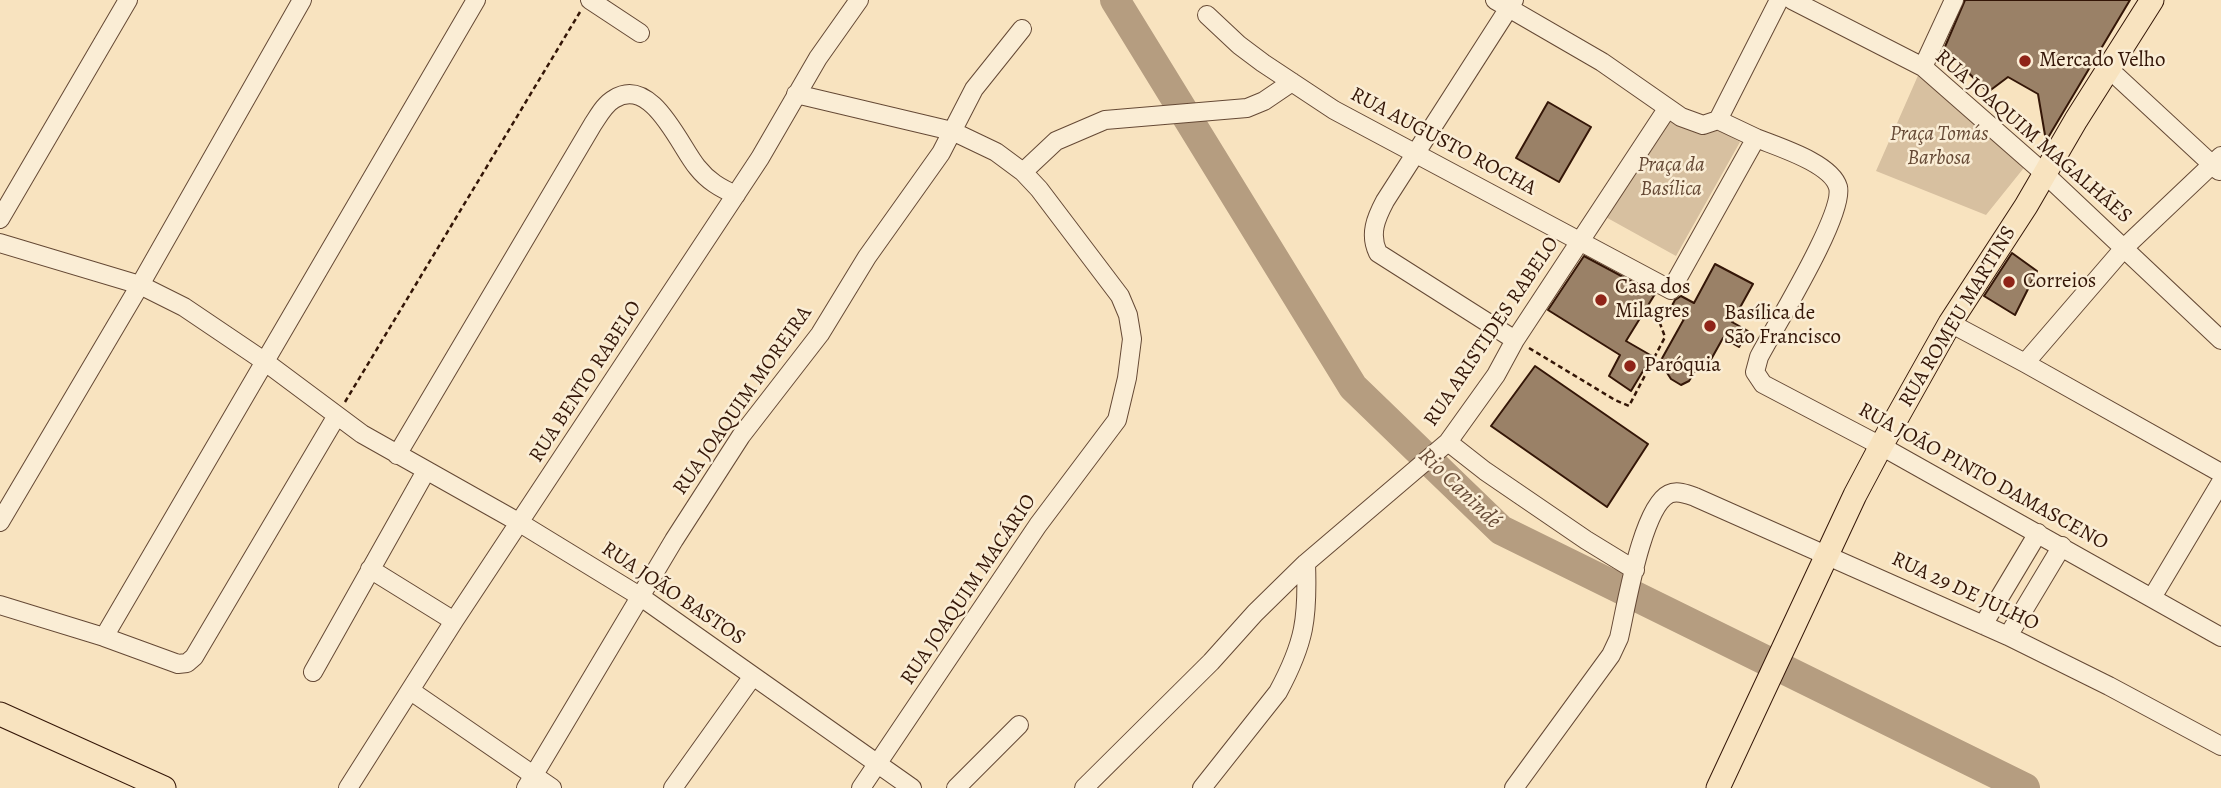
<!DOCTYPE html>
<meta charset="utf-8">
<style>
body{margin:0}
canvas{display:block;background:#f8e3bf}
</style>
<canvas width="2221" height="788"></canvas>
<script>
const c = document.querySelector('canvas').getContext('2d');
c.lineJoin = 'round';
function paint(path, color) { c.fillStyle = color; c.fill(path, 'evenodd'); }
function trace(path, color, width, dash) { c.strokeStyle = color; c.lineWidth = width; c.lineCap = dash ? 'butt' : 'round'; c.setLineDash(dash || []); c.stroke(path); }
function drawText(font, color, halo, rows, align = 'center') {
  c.font = font + ' Alegreya,serif'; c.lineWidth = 5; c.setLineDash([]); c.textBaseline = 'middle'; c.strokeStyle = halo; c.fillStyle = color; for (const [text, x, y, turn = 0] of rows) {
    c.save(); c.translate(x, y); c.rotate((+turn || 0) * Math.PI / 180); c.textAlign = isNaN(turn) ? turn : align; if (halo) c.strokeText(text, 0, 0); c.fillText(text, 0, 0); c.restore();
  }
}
paint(new Path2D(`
 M 1920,71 L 2027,164 L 1986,215 L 1876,171 Z
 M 1667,100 L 1740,142 L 1676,256 L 1602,215 Z`), '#d7c0a0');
trace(new Path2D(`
 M 1115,0 L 1353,387 L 1501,530 L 2025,788`), '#b59d80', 30);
const building = new Path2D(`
 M 1965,0 L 2130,0 L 2046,141 L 2038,94 L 2008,77 L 1988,92 L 1944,49 Z
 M 1548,102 L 1591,127 L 1559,182 L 1516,158 Z
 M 2012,253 L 2037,271 L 2015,315 L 1984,296 Z
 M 1584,256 L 1655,294 L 1626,341 L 1652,356 L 1631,391 L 1609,376 L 1620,355 L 1548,310 Z
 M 1715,264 L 1753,284 L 1732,322 L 1748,331 L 1739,347 L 1723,338 L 1704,372 L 1697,368 L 1689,381 L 1681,385 L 1671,379 L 1660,362 L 1684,319 L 1669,311 L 1675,300 L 1681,296 L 1694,303 Z
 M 1535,366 L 1648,444 L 1607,507 L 1491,426 Z`);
paint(building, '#9a8167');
trace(building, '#341607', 2);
const minor = new Path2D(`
 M 590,0 L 640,33
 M 1495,0 L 1602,62 L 1681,117 L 1703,125 L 1718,120 L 1756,138
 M 1514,0 L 1385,201 C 1376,218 1369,234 1378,253 L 1515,340
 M 1792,0 L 1923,67 L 2045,174 L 2221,340
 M 1207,15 L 1239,45 L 1263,63 L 1334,110 L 1671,290 L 1756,138 C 1778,147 1831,163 1838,187 C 1845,214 1774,328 1759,357 L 1755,372 L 1763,384 L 1881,446 L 2221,637
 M 1923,67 L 1954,0
 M 2109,69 L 2219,171
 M 796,94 L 952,131 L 996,152 L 1023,172 L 1039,189 L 1120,296 L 1128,315 L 1132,339 L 1127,378 L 1117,420 L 1038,525 L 861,788
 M 1718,120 L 1779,0
 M 1023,172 L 1056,141 L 1105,120 L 1247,108 L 1264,101 L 1292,82
 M 0,219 L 128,0
 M 0,243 L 140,285 L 184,307 L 264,361 L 362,434 L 520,523 L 641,597 L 912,788
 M 1950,323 L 2025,363 L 2221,473
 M 2025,363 L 2125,247 L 2221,156
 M 1448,442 L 1485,471 L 1586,540 L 1635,570
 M 397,455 L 593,124 C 599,115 605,104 614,99 C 652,75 680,147 697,167 C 708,181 720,188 736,195
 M 0,522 L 140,285 L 302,0
 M 370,569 L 454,621
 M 2153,596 L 2221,482
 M 0,605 L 104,637 L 178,664 L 187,663 L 194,657 L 336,417
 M 1983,625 L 2038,533
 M 2008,636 L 2062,546
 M 104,637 L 476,0
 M 313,672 L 426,471
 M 411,691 L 552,788
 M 348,788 L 454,621 L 760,158 L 818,58 L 859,0
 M 526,788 L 674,540 L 741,436 L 820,334 L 867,257 L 941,153 L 974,89 L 1022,29
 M 673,788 L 753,676
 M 956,788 L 1019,725
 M 1084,788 L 1211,662 L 1255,613 L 1306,563 L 1448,442 L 1496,375 L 1515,340 L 1667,109
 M 1202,788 L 1278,692 C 1305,642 1308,618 1306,563
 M 1514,788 L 1611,655 L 1619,638 C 1626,608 1642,507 1669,494 C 1677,490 1687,494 1695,497 L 2008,636 L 2109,686 L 2221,746`);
const major = new Path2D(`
 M 0,714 L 164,788
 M 1718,788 L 1855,495 L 1881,446 L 1950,323 L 2026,206 L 2076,120 L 2152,0`);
trace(minor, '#654935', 20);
trace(major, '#341607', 25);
trace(new Path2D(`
 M 1529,348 L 1615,400 L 1629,406 L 1665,337 L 1658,318 L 1664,305
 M 345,402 L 580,12`), '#341607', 2.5, [5, 3.5]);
trace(minor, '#faedd5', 18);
trace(major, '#f8e3bf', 23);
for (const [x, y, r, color] of [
 [2025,61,7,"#8f2418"],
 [2009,282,7,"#8f2418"],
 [1601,300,7,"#8f2418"],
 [1710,326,7,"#8f2418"],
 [1630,366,7,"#8f2418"]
]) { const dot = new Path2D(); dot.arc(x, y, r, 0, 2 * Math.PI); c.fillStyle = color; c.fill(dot); trace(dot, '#faedd5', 2.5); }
drawText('21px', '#341607', '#faedd5', [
 ["Mercado Velho",2039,61],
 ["Correios",2023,282],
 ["Casa dos",1615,288],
 ["Milagres",1615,312],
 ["Basílica de",1724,314],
 ["São Francisco",1724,338],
 ["Paróquia",1644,366]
], 'left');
drawText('italic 21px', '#654935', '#faedd5', [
 ["Praça Tomás",1939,135],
 ["Barbosa",1939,159],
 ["Praça da",1671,166],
 ["Basílica",1671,190]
]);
drawText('21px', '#341607', '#faedd5', [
 ["RUA JOAQUIM MAGALHÃES",2033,137,41],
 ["RUA AUGUSTO ROCHA",1443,142,28],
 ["RUA ROMEU MARTINS",1958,317,-59],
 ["RUA ARISTIDES RABELO",1492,332,-56],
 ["RUA BENTO RABELO",586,382,-57],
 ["RUA JOAQUIM MOREIRA",743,401,-55],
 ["RUA JOÃO PINTO DAMASCENO",1983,477,29],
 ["RUA JOAQUIM MACÁRIO",969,590,-56],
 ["RUA 29 DE JULHO",1965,592,25],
 ["RUA JOÃO BASTOS",673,594,34]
]);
drawText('italic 23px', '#684c37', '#faedd5', [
 ["Rio Canindé",1459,489,44]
]);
</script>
